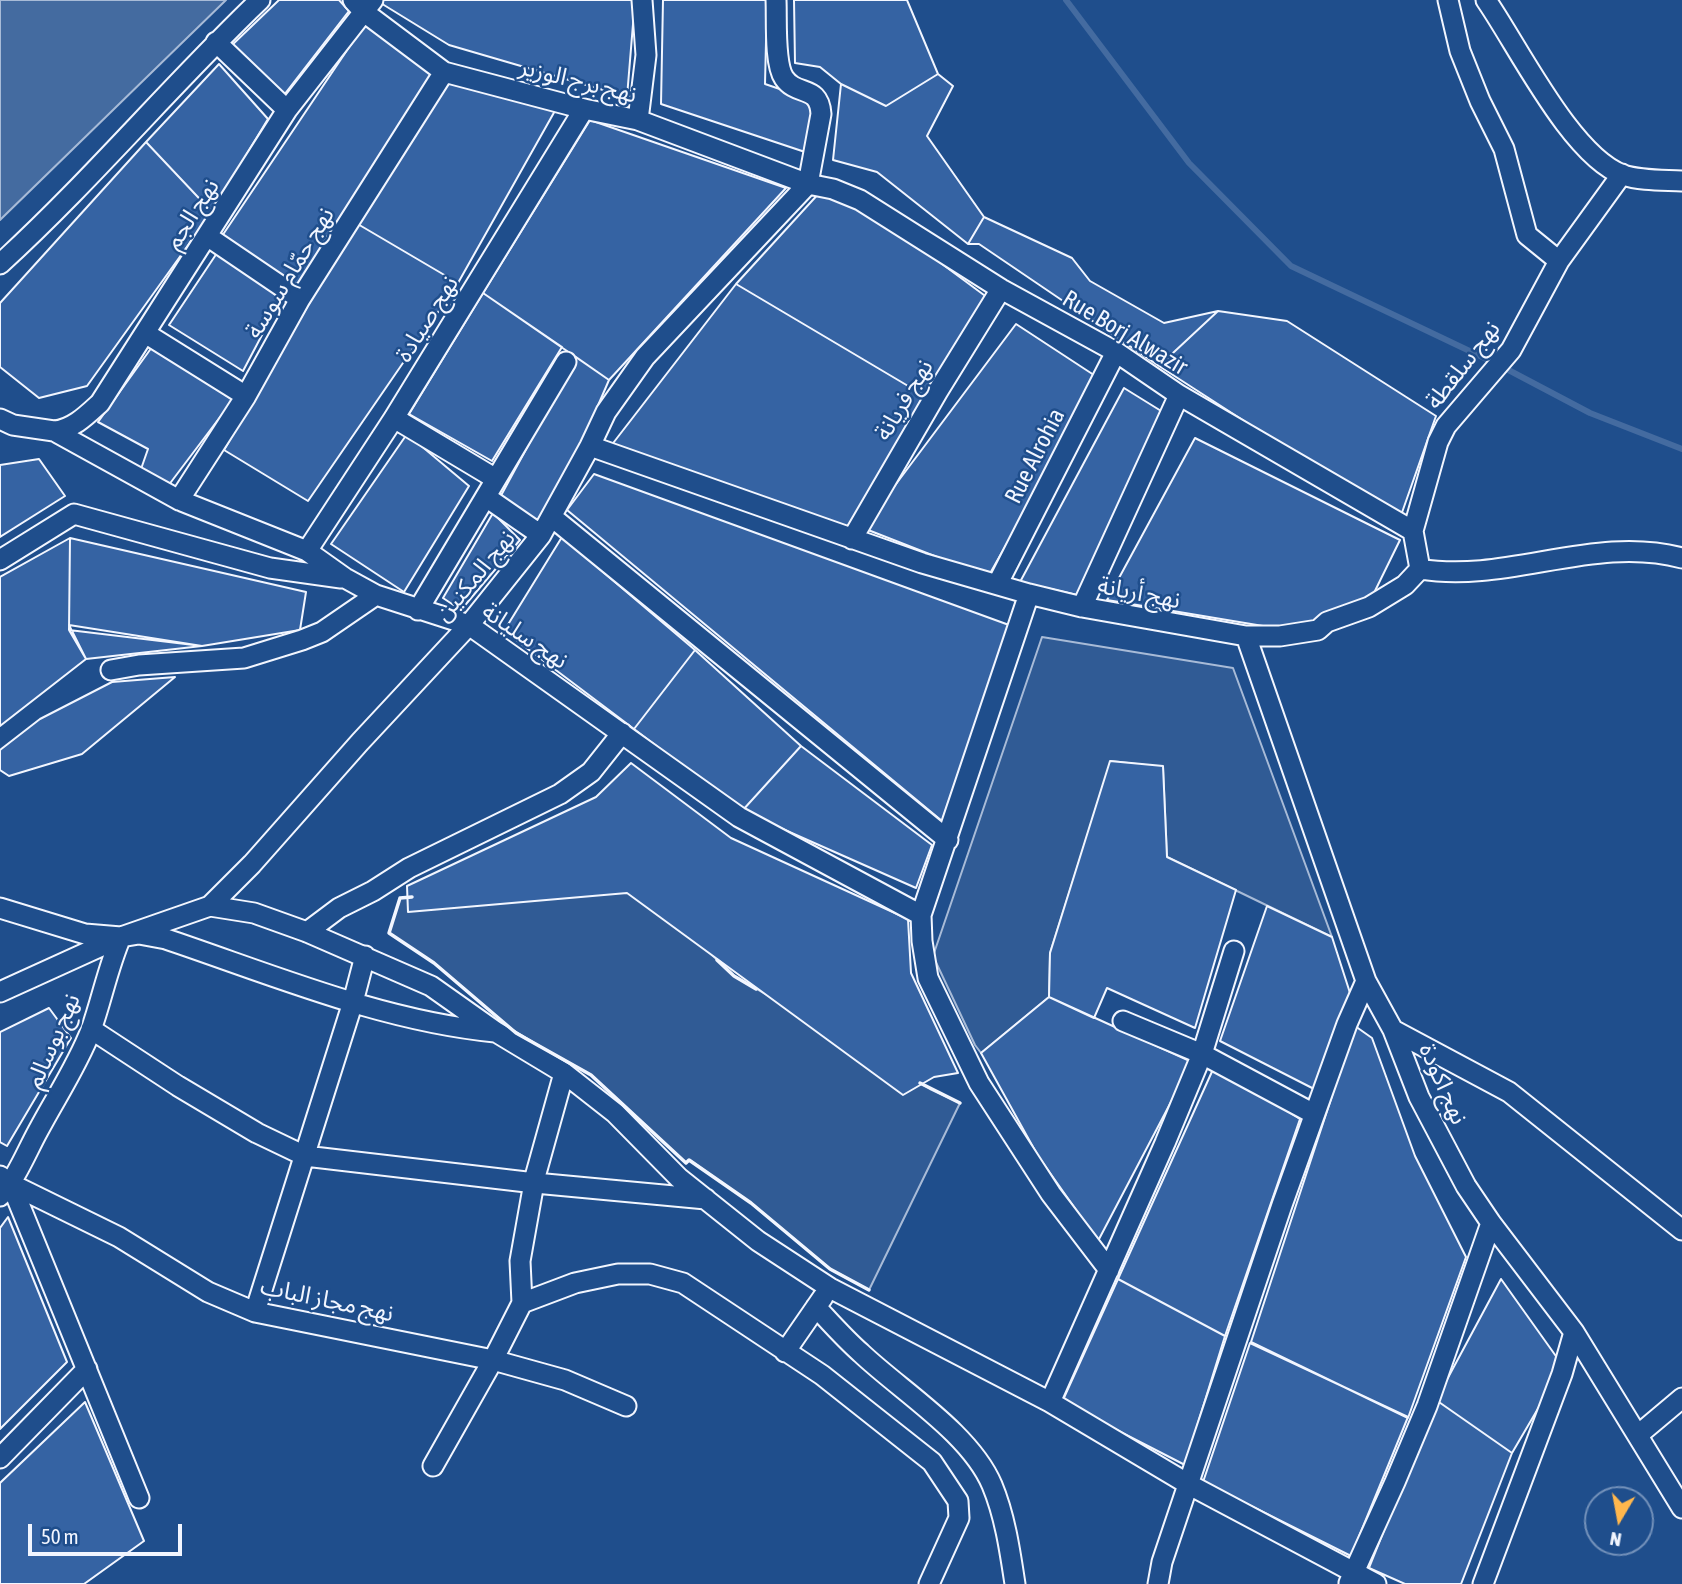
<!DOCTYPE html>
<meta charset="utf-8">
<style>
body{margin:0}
#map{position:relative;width:1682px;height:1584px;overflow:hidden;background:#1f4e8c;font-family:"Asap Condensed",sans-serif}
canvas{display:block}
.north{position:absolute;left:1584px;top:1486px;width:70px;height:70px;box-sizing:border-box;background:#1f4e8c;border:2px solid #7391ba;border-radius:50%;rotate:190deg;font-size:19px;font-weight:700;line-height:28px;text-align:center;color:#f2f6ff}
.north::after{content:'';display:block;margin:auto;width:24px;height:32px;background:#ffb74d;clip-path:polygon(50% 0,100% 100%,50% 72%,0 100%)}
.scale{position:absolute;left:28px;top:1524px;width:154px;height:32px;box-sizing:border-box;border:4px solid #f2f6ff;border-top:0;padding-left:9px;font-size:21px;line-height:24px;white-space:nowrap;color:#f2f6ff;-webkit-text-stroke:5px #1f4e8c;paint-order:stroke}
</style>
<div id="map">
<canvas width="1682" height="1584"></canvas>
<div class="north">N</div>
<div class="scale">50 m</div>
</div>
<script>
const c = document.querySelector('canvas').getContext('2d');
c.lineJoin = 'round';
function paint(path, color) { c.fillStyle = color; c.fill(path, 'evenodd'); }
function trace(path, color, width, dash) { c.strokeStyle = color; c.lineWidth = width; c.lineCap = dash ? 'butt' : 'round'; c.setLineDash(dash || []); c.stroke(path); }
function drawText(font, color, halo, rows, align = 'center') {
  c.font = font + ' "Asap Condensed","Noto Sans Arabic",sans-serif'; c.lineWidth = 5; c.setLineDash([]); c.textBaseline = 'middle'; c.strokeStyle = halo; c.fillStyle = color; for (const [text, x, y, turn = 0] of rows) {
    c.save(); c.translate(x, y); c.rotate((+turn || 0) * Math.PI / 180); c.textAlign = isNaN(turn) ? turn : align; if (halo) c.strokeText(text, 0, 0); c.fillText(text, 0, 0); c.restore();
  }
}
const built = new Path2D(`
 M 1042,637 L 1233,668 L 1332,937 L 1167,857 L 1163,767 L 1111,761 L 1050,953 L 1049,997 L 981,1053 L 975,1045 L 933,956 Z
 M 630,877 L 734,976 L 930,1089 L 960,1103 L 869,1290 L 830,1269 L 751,1203 L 690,1160 L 686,1163 L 591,1075 L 516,1033 L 434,963 L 389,933 L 400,898 L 578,887 Z`);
paint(built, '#305b95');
trace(built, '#a8bbd7', 2);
const water = new Path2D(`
 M 0,0 L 226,0 L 0,220 Z`);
paint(water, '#446ba0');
trace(water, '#a8bbd7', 2);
trace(new Path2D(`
 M 1066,0 L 1189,163 L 1291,266 L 1499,365 L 1590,413 L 1682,449`), '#446ba0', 6);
const building = new Path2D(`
 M 279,0 L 339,0 L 349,11 L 284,95 L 231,46 Z
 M 381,0 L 635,0 L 627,97 L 449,45 L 379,2 Z
 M 663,0 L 767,0 L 765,84 L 815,101 L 808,153 L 661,104 Z
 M 794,0 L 907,0 L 938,74 L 886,106 L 841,84 L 820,67 L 795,63 Z
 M 366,22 L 442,72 L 297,288 L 222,236 Z
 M 219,64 L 268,119 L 212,212 L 146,142 Z
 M 938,74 L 953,86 L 927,136 L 984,217 L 968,244 L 877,172 L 833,160 L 841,84 L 886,106 Z
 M 452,77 L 556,109 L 458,283 L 356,223 Z
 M 590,120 L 786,188 L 609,380 L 483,293 Z
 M 146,142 L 212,212 L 87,386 L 39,398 L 0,367 L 0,303 Z
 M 821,191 L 884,221 L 988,298 L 925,396 L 736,284 Z
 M 984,217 L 1072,258 L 1090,281 L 1164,323 L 1218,311 L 1159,366 L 979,244 L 968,244 Z
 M 356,223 L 458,283 L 308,501 L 224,450 Z
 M 219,250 L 281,299 L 243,371 L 169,325 Z
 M 736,284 L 925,396 L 843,535 L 607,451 Z
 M 483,293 L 562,347 L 492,461 L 409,414 Z
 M 1218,311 L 1287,321 L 1436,416 L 1399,521 L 1159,366 Z
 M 1016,324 L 1100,379 L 988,577 L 863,528 Z
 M 152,347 L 233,400 L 168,486 L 141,469 L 148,449 L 98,422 Z
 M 576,357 L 609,380 L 546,526 L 498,501 Z
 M 1124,388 L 1166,414 L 1077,595 L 1020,582 Z
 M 407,434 L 469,486 L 404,592 L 331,544 Z
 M 1195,438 L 1400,540 L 1372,597 L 1308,630 L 1263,626 L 1107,600 Z
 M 39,459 L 65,496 L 0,537 L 0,465 Z
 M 594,474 L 1009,625 L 942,821 L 567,510 Z
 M 493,513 L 520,540 L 461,610 L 443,598 Z
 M 562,537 L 695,650 L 634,729 L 504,631 Z
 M 70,538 L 69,630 L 86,659 L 0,726 L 0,577 Z
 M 70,538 L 306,592 L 300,630 L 202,646 L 69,630 Z
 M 69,625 L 202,646 L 86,659 Z
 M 695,650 L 801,746 L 742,811 L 634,729 Z
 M 175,677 L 82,754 L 9,776 L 0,770 L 0,750 L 40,719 L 112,682 Z
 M 801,746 L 932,845 L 916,888 L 742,811 Z
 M 1110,761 L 1163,766 L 1167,857 L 1236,890 L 1195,1028 L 1107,988 L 1094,1018 L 1049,997 L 1050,953 Z
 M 631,763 L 731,838 L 908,919 L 911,973 L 958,1073 L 934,1077 L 903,1095 L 627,893 L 408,912 L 407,886 L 596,797 Z
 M 1267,906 L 1332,937 L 1351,996 L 1318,1091 L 1220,1041 Z
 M 1049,997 L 1192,1062 L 1098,1241 L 1038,1156 L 981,1053 Z
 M 49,1008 L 71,1038 L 7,1146 L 0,1142 L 0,1032 Z
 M 1355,1026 L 1372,1038 L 1415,1156 L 1466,1257 L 1408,1418 L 1251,1342 Z
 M 1215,1065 L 1300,1119 L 1225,1336 L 1118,1279 Z
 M 8,1217 L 67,1362 L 0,1429 L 0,1228 Z
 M 1118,1279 L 1225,1336 L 1185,1465 L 1062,1402 Z
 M 1501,1279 L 1563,1366 L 1512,1453 L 1436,1400 Z
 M 1250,1343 L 1408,1417 L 1351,1556 L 1203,1482 Z
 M 1436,1400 L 1512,1453 L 1461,1584 L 1405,1584 L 1369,1568 Z
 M 85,1402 L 144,1541 L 84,1584 L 0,1584 L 0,1483 Z`);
paint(building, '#3563a3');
trace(building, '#f2f6ff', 2);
const minor = new Path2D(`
 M 353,0 L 364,12 L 444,72 L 584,109 L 638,120 L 808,184 L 833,189 L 860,200 L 1001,289 L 1116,352 L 1179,395 L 1413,531
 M 776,0 C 777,19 774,63 784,78 C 797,97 819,84 821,114 L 808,184
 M 1448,0 L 1460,51 L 1480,101 L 1504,149 L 1527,235 L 1559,261
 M 1486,0 C 1518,46 1571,156 1623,175 C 1641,181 1663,180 1682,181
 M 216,42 L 287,110
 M 638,120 L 646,55 L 642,0
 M 207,236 L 300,299
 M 0,264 C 91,181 171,85 260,0
 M 145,333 L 246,396
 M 394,418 L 496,479
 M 0,419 L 13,425 L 54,431 L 179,500 L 307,551 L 345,578 L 376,595 L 469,625 L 739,817 L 921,915
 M 54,431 C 72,430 87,415 100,403 L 287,110 L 373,0
 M 590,446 L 922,563 L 1029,594 L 1082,607 L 1246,636 L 1280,636 L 1318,630 L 1327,622 L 1369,607 L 1405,585 L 1420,569 C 1507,584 1595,534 1682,558
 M 486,497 L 541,535
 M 179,500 L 246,396 L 300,299 L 444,72
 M 552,517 L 948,840
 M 852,539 L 938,391 L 1001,289
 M 307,551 L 394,418 L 584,109
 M 0,560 L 74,514 L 270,568 L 341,578
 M 1420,569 L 1413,531 L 1438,442 L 1446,426 L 1511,350 L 1559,261 L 1622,174
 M 998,583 L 1116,352
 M 1029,594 L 921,915 L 922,941 L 928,978 L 979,1083 L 1051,1194 L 1109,1270
 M 1082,607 L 1179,395
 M 418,610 L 566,362
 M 1246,636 L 1366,981 L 1393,1030 L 1419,1097 L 1466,1186 L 1491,1223 L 1574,1332 L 1682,1508
 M 111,670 L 139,665 L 244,658 L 302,640 L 322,632 L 376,595
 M 210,906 L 254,913 L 307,932 L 431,986 L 496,1032 L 564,1073 L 615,1113 L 679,1178 L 758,1241 L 830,1288 L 1050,1402 L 1188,1484 L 1376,1584
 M 0,908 L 85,934 L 121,937 L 139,934 L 166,939 C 273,975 382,1021 495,1032
 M 307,932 L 339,908 L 373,891 L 409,868 L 560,794 L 591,772 L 622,733
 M 0,992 L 121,937 L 210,906 L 252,864 L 360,742 L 469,625 L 541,535 L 590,446 L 606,412 L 645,357 L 808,184
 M 1123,1021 L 1202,1054 L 1314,1114
 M 91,1029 L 178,1086 L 257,1133 L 305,1156 L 535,1183 L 706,1199
 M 1393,1030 L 1509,1092 L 1682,1230
 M 0,1176 L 11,1184 L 119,1237 L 208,1292 L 255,1312 L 493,1360 L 565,1380 L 626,1406
 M 11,1184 L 139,1498
 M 0,1196 C 17,1177 26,1153 38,1131 C 56,1097 77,1066 91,1030 C 102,999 108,967 121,937
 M 522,1303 L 575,1283 L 618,1274 L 650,1274 L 683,1283 L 822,1375 L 932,1462 L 958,1501 L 959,1518 L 929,1584
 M 816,1307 C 831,1323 845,1339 861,1353 C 901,1391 970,1433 992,1485 C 1005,1516 1010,1551 1015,1584
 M 255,1312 L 353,1002 L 365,956
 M 785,1352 L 823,1297
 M 1050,1402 L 1165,1143 L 1202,1054 L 1234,951
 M 1638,1435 L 1682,1398
 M 0,1458 L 87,1369
 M 433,1466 L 493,1360 L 522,1303 L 520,1261 L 535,1177 L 564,1073
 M 1349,1583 L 1395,1482 L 1427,1406 L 1491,1223
 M 1158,1584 L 1162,1562 L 1282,1205 L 1347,1024 L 1366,981
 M 1483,1584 L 1562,1374 L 1574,1332`);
trace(minor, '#f2f6ff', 23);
trace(minor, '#1f4e8c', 19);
trace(new Path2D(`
 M 412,897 L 400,898 L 389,933 L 434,963 L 516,1033 L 591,1075 L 686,1163 L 689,1160 L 751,1203 L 830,1269 L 869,1290
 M 717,960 L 734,976 L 756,989
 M 920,1083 L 960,1103`), '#f2f6ff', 3.5);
drawText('24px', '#f2f6ff', '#1f4e8c', [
 ["نهج برج الوزير",578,81,14],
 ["نهج الجم",192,214,-57],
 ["نهج حمّام سوسة",290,273,-59],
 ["نهج صيادة",427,319,-58],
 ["Rue Borj Alwazir",1125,333,31],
 ["نهج سلقطة",1463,365,-52],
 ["نهج فريانة",904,400,-59],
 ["Rue Alrohia",1035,456,-63],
 ["نهج المكنين",475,576,-50],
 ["نهج أريانة",1139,593,11],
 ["نهج سليانة",525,636,34],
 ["نهج بوسالم",53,1041,-66],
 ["نهج اكودة",1443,1084,66],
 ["نهج مجاز الباب",327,1300,12]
]);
</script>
